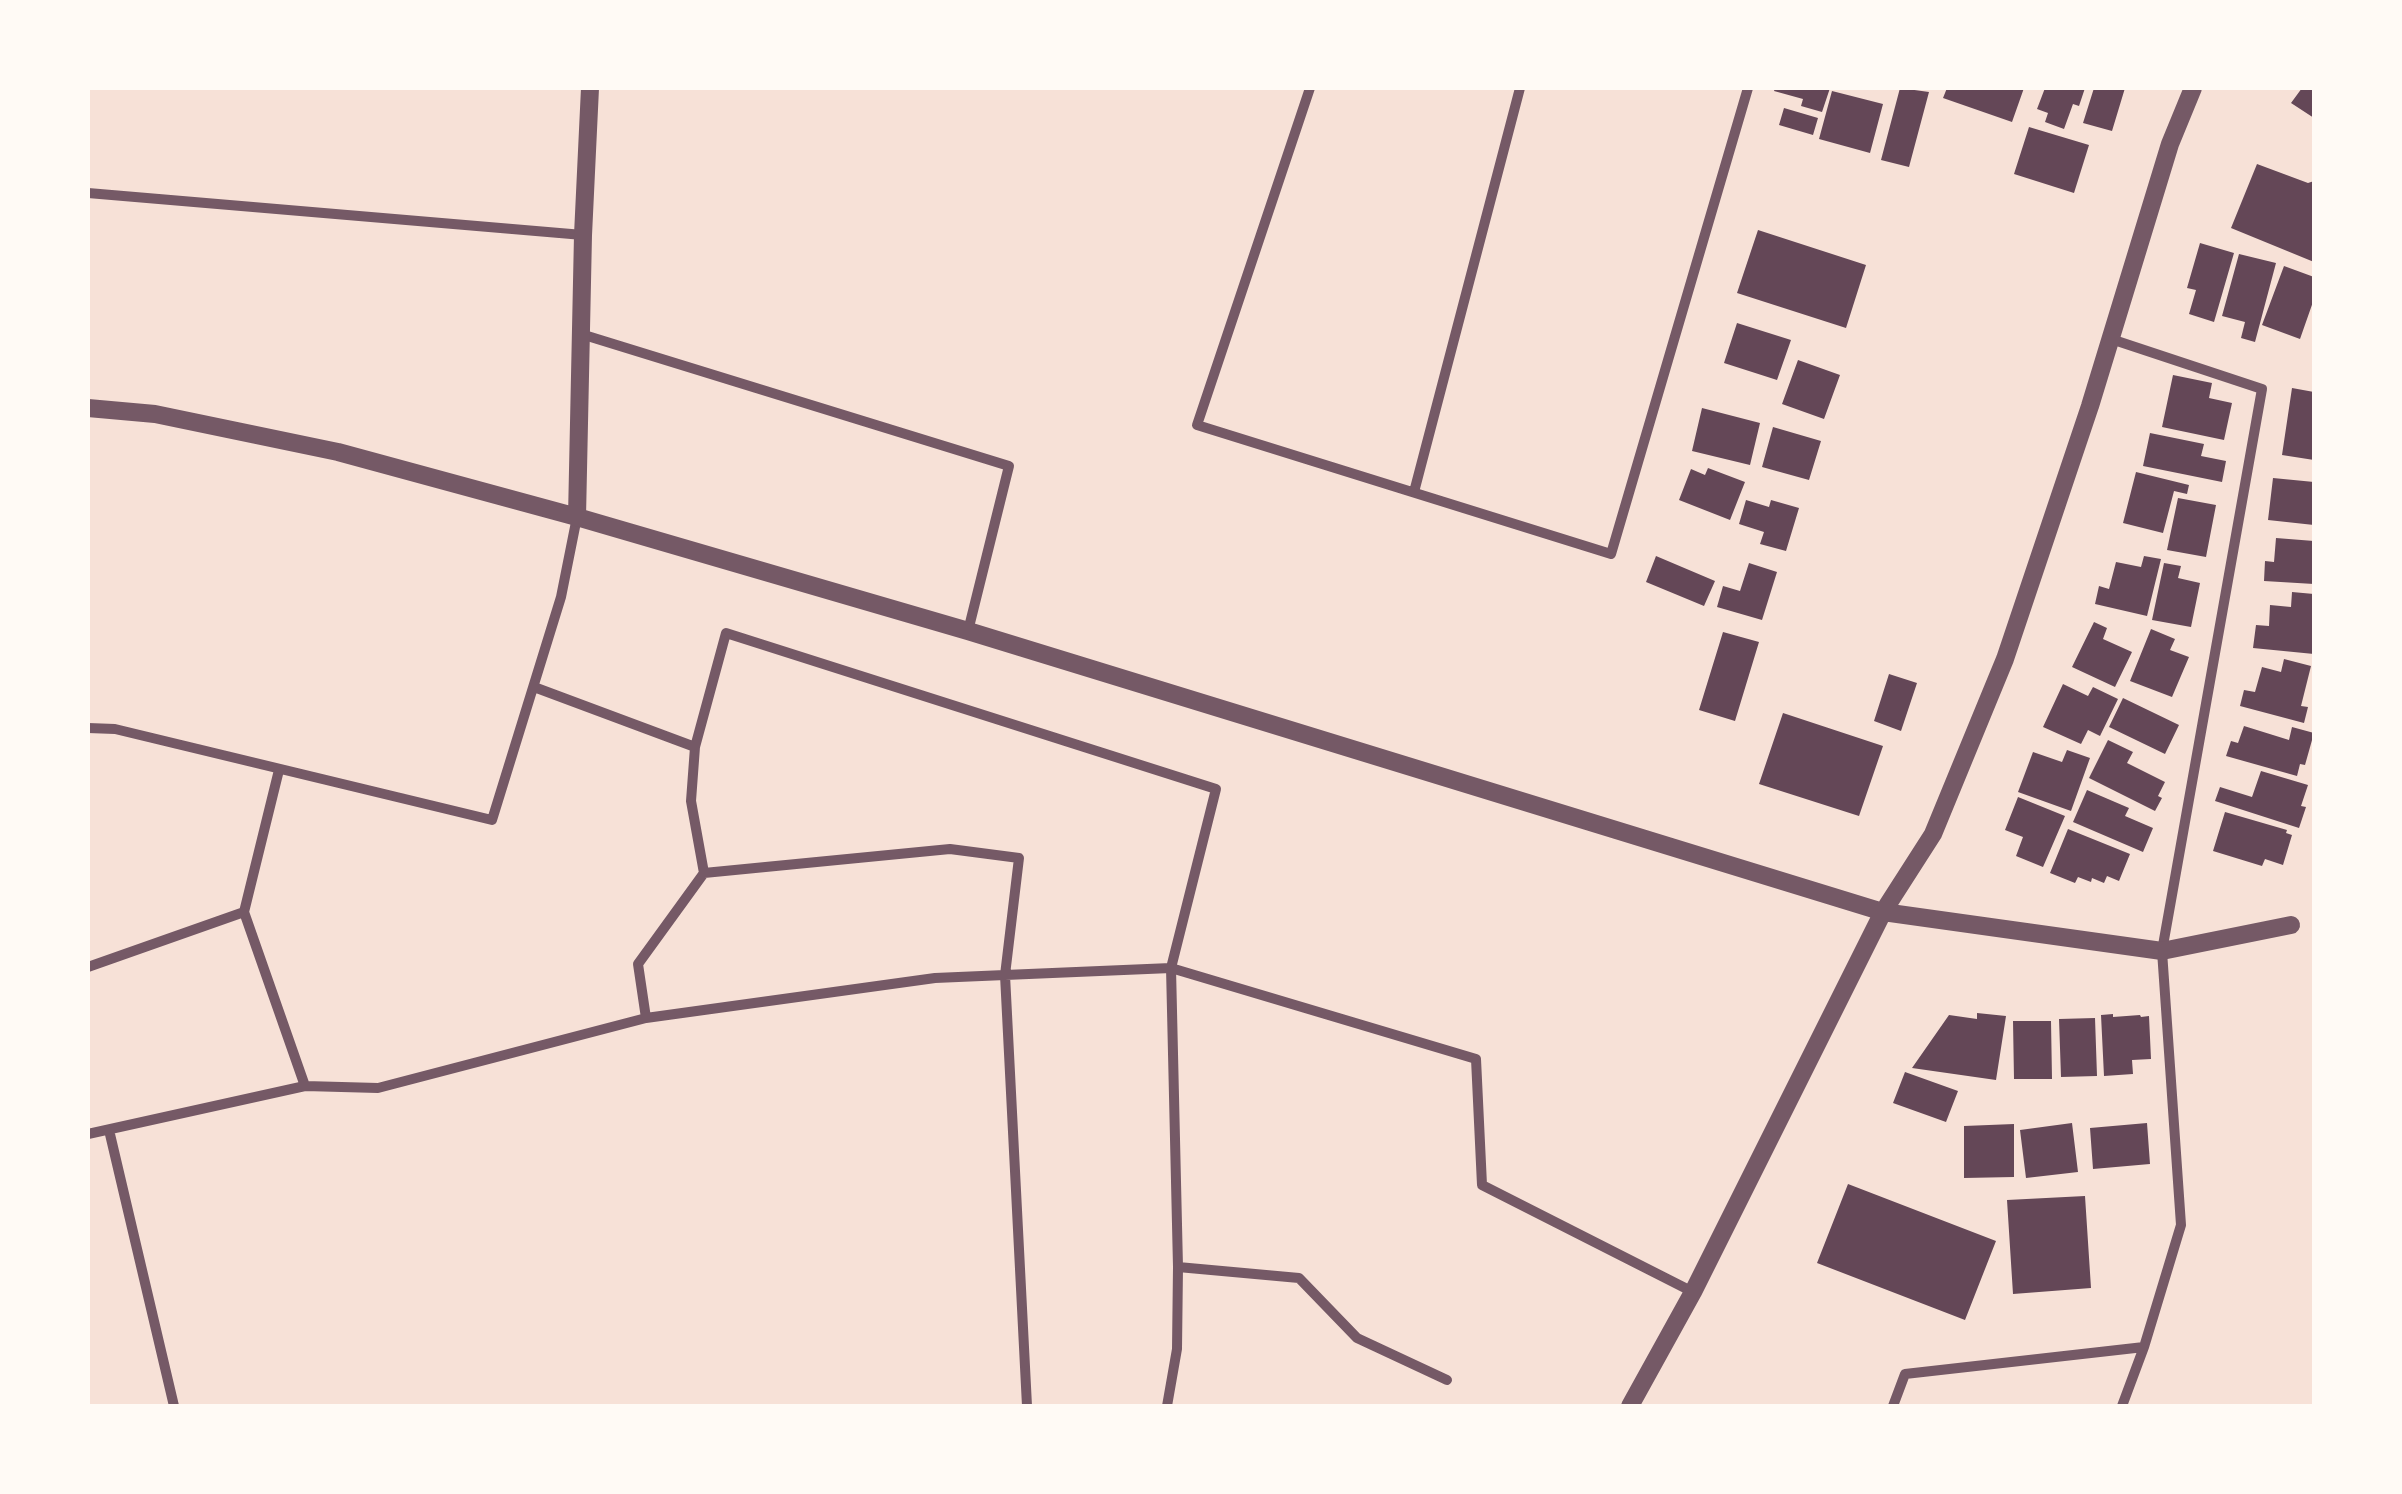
<!DOCTYPE html>
<style>
body{margin:0}
#map{position:relative;width:2402px;height:1494px;overflow:hidden;background:#f7e1d7;font-family:"Golos Text",sans-serif}
canvas{display:block}
.frame{position:absolute;inset:0;border:90px solid #fffaf5;pointer-events:none}
</style>
<div id="map">
<canvas width="2402" height="1494"></canvas>
<div class="frame"></div>
</div>
<script>
const c = document.querySelector('canvas').getContext('2d');
c.lineJoin = 'round';
function paint(path, color) { c.fillStyle = color; c.fill(path, 'evenodd'); }
function trace(path, color, width, dash) { c.strokeStyle = color; c.lineWidth = width; c.lineCap = dash ? 'butt' : 'round'; c.setLineDash(dash || []); c.stroke(path); }
paint(new Path2D(`
 M 1775,88 L 1830,88 L 1822,112 L 1801,106 L 1803,99 L 1774,91 Z
 M 1900,88 L 1929,92 L 1909,167 L 1881,160 Z
 M 1947,88 L 2024,88 L 2012,122 L 1943,98 Z
 M 2045,88 L 2085,88 L 2079,106 L 2073,104 L 2064,129 L 2045,122 L 2048,113 L 2037,109 Z
 M 2094,88 L 2125,88 L 2112,131 L 2083,123 Z
 M 2302,88 L 2314,88 L 2314,118 L 2291,103 Z
 M 1832,91 L 1883,104 L 1870,153 L 1819,139 Z
 M 1784,108 L 1818,118 L 1813,135 L 1779,125 Z
 M 2029,127 L 2089,145 L 2074,193 L 2014,174 Z
 M 2257,164 L 2308,183 L 2314,181 L 2314,262 L 2231,228 Z
 M 1758,230 L 1866,265 L 1846,328 L 1737,293 Z
 M 2200,243 L 2234,253 L 2214,322 L 2189,314 L 2196,290 L 2187,288 Z
 M 2239,254 L 2276,263 L 2255,342 L 2241,338 L 2245,322 L 2222,316 Z
 M 2284,266 L 2314,277 L 2314,299 L 2300,339 L 2262,325 Z
 M 1737,323 L 1791,340 L 1777,380 L 1724,363 Z
 M 1798,360 L 1840,375 L 1824,419 L 1782,404 Z
 M 2173,375 L 2212,383 L 2209,398 L 2232,403 L 2224,440 L 2162,427 Z
 M 2292,388 L 2314,392 L 2314,460 L 2282,455 Z
 M 1702,408 L 1760,423 L 1750,465 L 1692,451 Z
 M 1773,427 L 1821,441 L 1809,480 L 1762,467 Z
 M 2150,433 L 2204,444 L 2201,456 L 2226,461 L 2222,482 L 2143,466 Z
 M 1708,468 L 1745,482 L 1730,520 L 1679,500 L 1691,469 L 1705,475 Z
 M 2136,472 L 2189,485 L 2187,494 L 2174,491 L 2163,533 L 2123,523 Z
 M 2273,478 L 2314,482 L 2314,525 L 2268,520 Z
 M 2178,498 L 2216,505 L 2206,557 L 2167,550 Z
 M 1746,500 L 1769,507 L 1771,500 L 1799,508 L 1786,551 L 1760,544 L 1764,532 L 1739,524 Z
 M 2276,538 L 2314,541 L 2314,584 L 2264,581 L 2265,561 L 2274,562 Z
 M 1656,556 L 1715,581 L 1704,606 L 1646,582 Z
 M 2144,556 L 2161,559 L 2147,616 L 2095,604 L 2099,586 L 2109,589 L 2116,562 L 2141,567 Z
 M 1749,563 L 1777,572 L 1762,620 L 1717,607 L 1723,586 L 1740,591 Z
 M 2164,563 L 2181,566 L 2178,578 L 2200,583 L 2191,627 L 2152,620 Z
 M 2292,592 L 2314,594 L 2314,654 L 2253,648 L 2256,625 L 2269,626 L 2270,605 L 2291,607 Z
 M 2094,622 L 2107,628 L 2103,639 L 2132,652 L 2115,687 L 2072,667 Z
 M 2151,629 L 2175,639 L 2170,650 L 2189,657 L 2172,697 L 2130,681 Z
 M 1723,632 L 1759,642 L 1735,721 L 1699,710 Z
 M 2284,659 L 2311,666 L 2301,706 L 2308,707 L 2304,723 L 2240,706 L 2244,690 L 2255,692 L 2262,667 L 2281,672 Z
 M 1889,674 L 1917,683 L 1901,731 L 1874,721 Z
 M 2063,684 L 2088,696 L 2093,687 L 2118,699 L 2100,736 L 2088,730 L 2081,744 L 2043,727 Z
 M 2123,698 L 2179,725 L 2165,754 L 2109,727 Z
 M 1783,713 L 1883,746 L 1859,816 L 1759,784 Z
 M 2244,726 L 2289,740 L 2292,727 L 2314,733 L 2305,765 L 2300,764 L 2297,776 L 2226,756 L 2231,741 L 2238,743 Z
 M 2108,740 L 2133,752 L 2127,763 L 2165,782 L 2158,796 L 2162,798 L 2155,811 L 2089,778 Z
 M 2067,750 L 2090,758 L 2071,811 L 2018,792 L 2033,752 L 2062,762 Z
 M 2261,771 L 2308,785 L 2301,806 L 2306,807 L 2299,828 L 2215,801 L 2220,787 L 2252,797 Z
 M 2087,790 L 2129,808 L 2125,816 L 2153,828 L 2143,852 L 2073,822 Z
 M 2018,797 L 2065,816 L 2043,867 L 2016,856 L 2023,837 L 2005,830 Z
 M 2225,812 L 2287,830 L 2286,833 L 2292,835 L 2283,865 L 2265,859 L 2262,866 L 2213,851 Z
 M 2068,829 L 2130,854 L 2119,881 L 2107,876 L 2104,883 L 2092,878 L 2091,882 L 2078,877 L 2075,883 L 2050,873 Z
 M 1977,1013 L 2006,1016 L 1996,1080 L 1912,1068 L 1949,1015 L 1977,1019 Z
 M 2113,1014 L 2113,1017 L 2140,1015 L 2141,1017 L 2149,1016 L 2151,1059 L 2132,1060 L 2133,1074 L 2104,1076 L 2101,1015 Z
 M 2095,1018 L 2097,1076 L 2061,1077 L 2059,1019 Z
 M 2013,1021 L 2051,1021 L 2052,1079 L 2014,1079 Z
 M 1905,1072 L 1958,1091 L 1946,1122 L 1893,1103 Z
 M 2072,1123 L 2078,1172 L 2026,1178 L 2020,1130 Z
 M 2147,1123 L 2150,1164 L 2093,1169 L 2090,1128 Z
 M 2014,1124 L 2014,1177 L 1964,1178 L 1964,1126 Z
 M 1848,1184 L 1996,1241 L 1965,1320 L 1817,1263 Z
 M 2085,1196 L 2091,1288 L 2013,1294 L 2007,1200 Z`), '#644757');
trace(new Path2D(`
 M 1310,88 L 1197,425 L 1611,554 L 1748,88
 M 88,193 L 583,235
 M 581,334 L 1009,466 L 968,631
 M 2111,339 L 2262,389 L 2162,951 L 2181,1225 L 2144,1347 L 2122,1406
 M 1414,492 L 1520,88
 M 534,687 L 695,747 L 726,633 L 1216,789 L 1171,968 L 1178,1267 L 1177,1349 L 1167,1406
 M 88,728 L 115,729 L 492,820 L 561,597 L 577,517
 M 88,967 L 244,912
 M 646,1018 L 638,964 L 704,873 L 691,801 L 695,747
 M 305,1086 L 378,1088 L 646,1018 L 935,978 L 1005,975 L 1019,858 L 950,849 L 704,873
 M 109,1130 L 174,1406
 M 88,1134 L 305,1086 L 244,912 L 279,770
 M 1178,1267 L 1299,1278 L 1357,1338 L 1447,1380
 M 1027,1406 L 1005,975 L 1171,968 L 1476,1059 L 1482,1185 L 1693,1292
 M 1893,1406 L 1905,1374 L 2144,1347`), '#755966', 10);
trace(new Path2D(`
 M 88,408 L 155,414 L 338,452 L 577,517 L 968,631 L 1883,912 L 2162,951 L 2291,925
 M 577,517 L 583,235 L 590,88
 M 1630,1406 L 1693,1292 L 1883,912 L 1933,834 L 2005,659 L 2090,406 L 2170,144 L 2193,88`), '#755966', 18);
</script>
